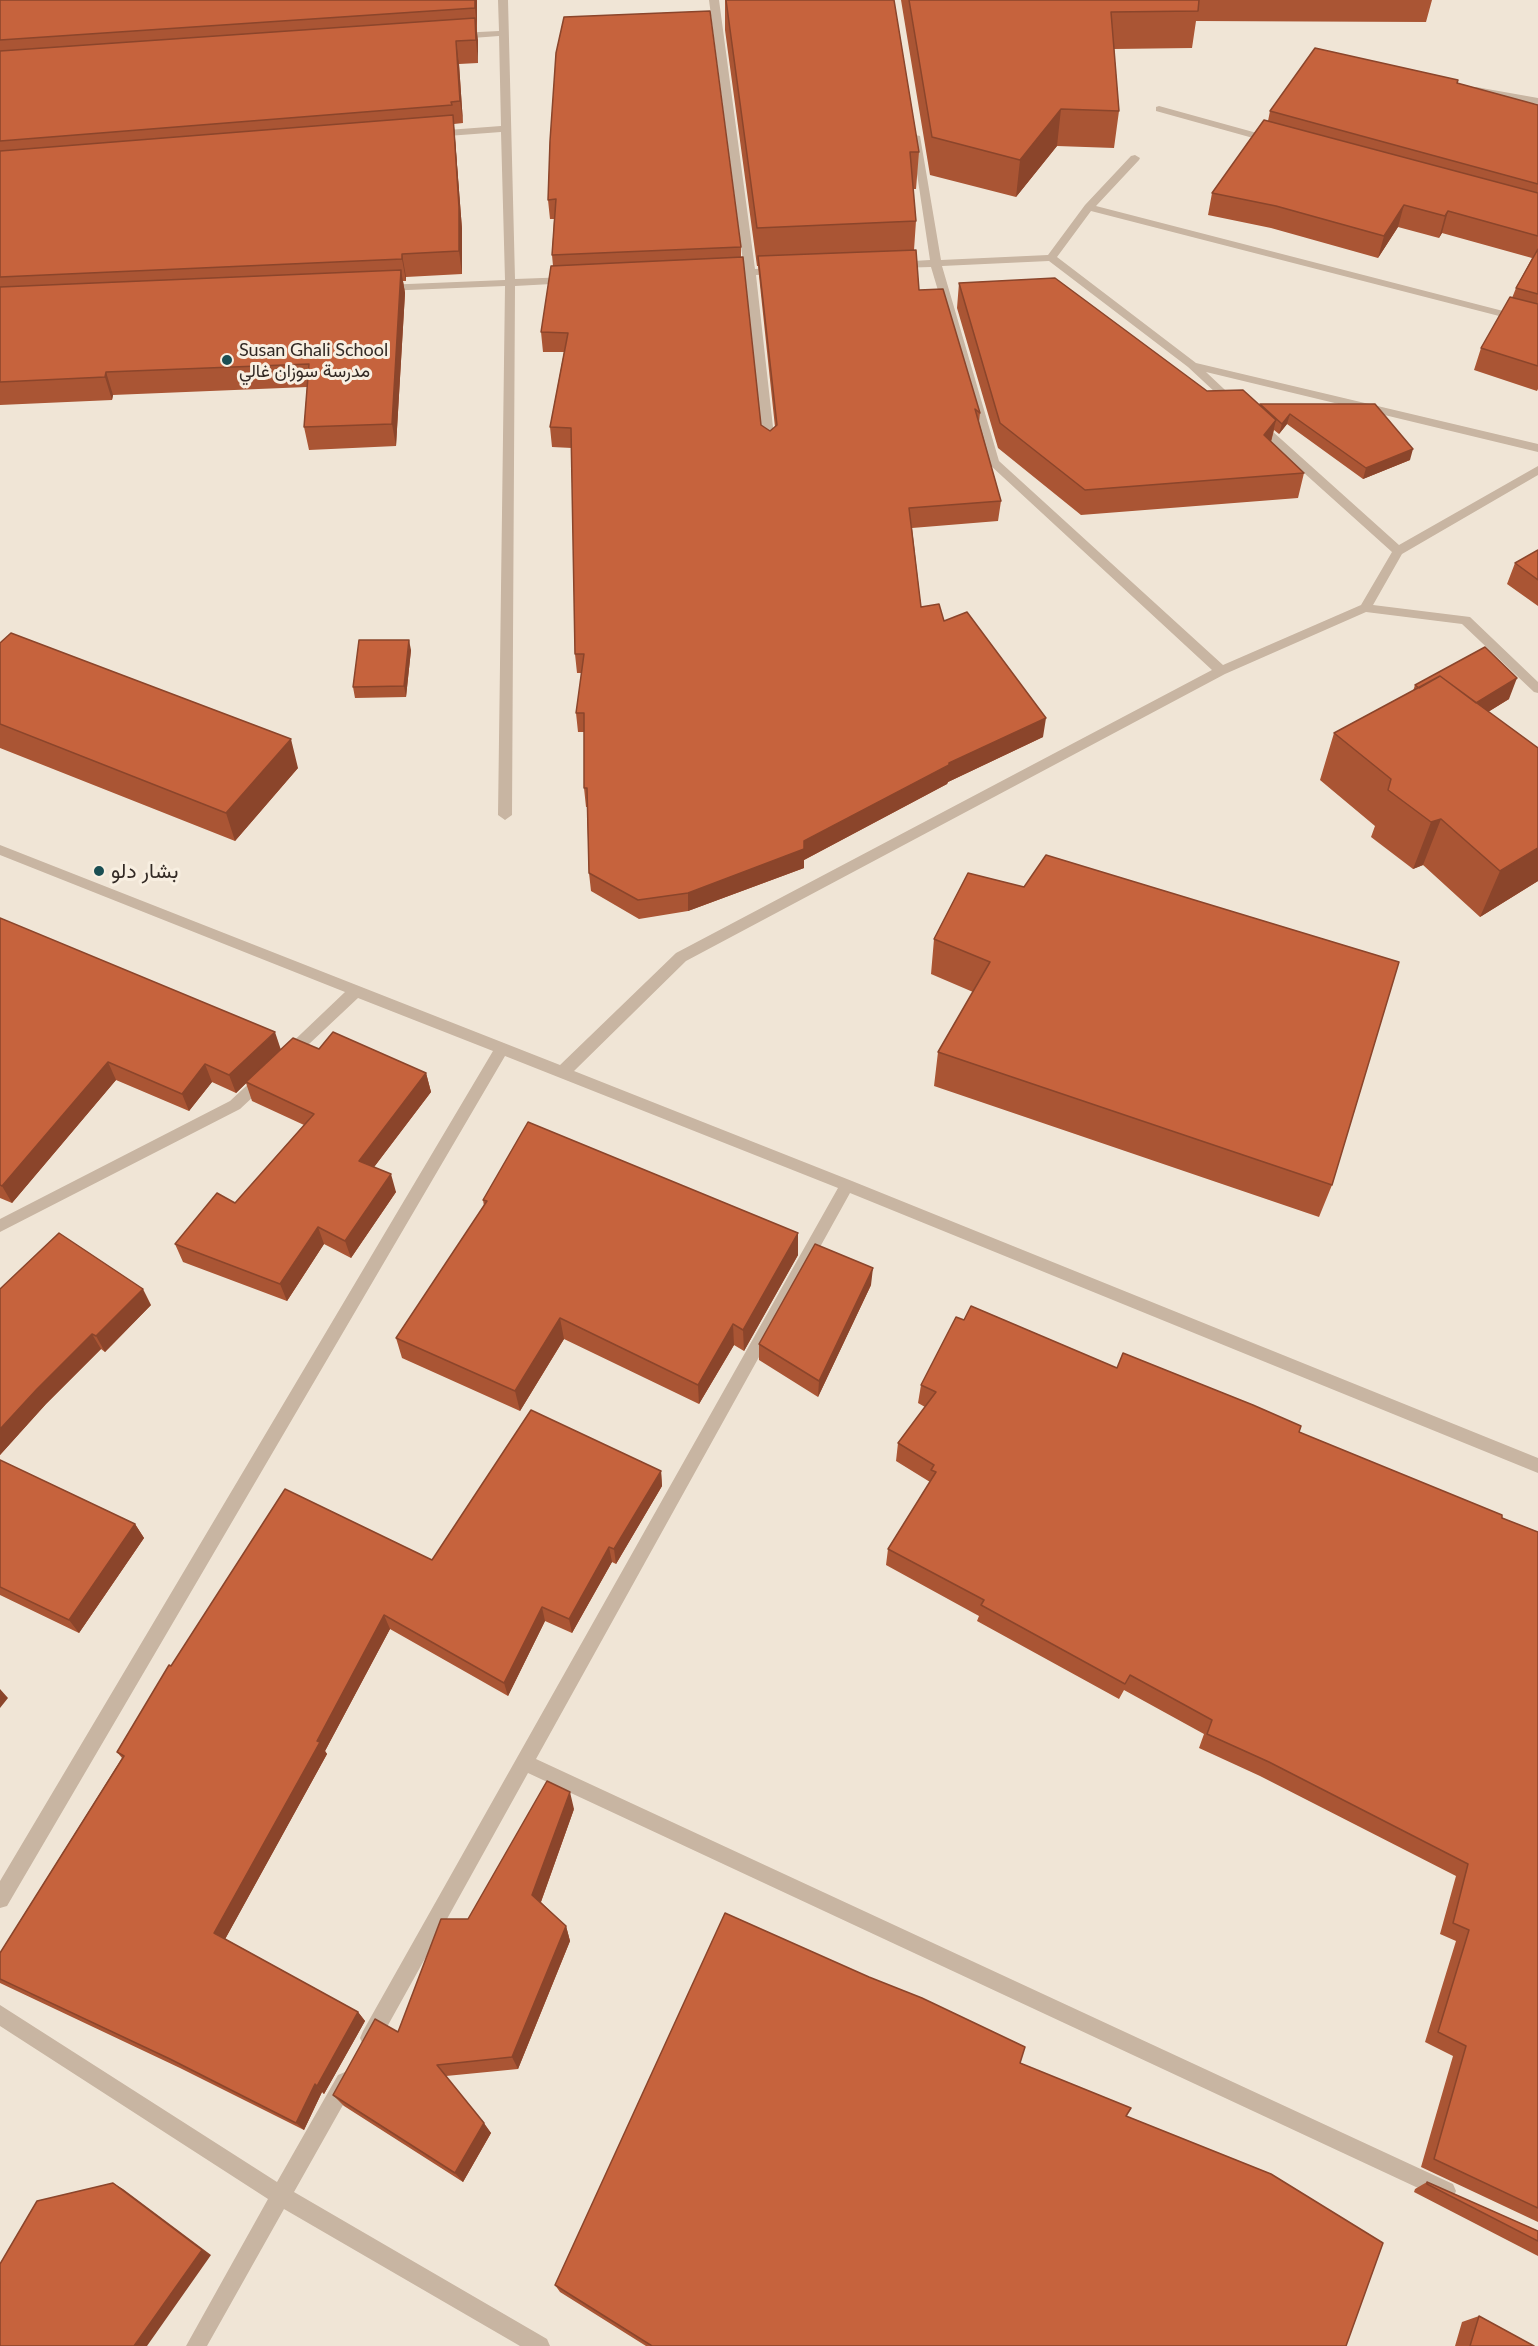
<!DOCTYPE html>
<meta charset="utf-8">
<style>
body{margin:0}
canvas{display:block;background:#f0e5d6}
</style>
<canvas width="1538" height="2346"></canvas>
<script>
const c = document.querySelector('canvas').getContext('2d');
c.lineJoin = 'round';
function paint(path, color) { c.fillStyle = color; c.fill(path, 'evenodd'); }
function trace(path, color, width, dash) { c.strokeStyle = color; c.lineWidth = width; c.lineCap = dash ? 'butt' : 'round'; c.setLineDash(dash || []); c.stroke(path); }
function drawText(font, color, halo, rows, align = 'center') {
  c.font = font + ' Lato,Vazirmatn,sans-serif'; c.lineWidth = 6; c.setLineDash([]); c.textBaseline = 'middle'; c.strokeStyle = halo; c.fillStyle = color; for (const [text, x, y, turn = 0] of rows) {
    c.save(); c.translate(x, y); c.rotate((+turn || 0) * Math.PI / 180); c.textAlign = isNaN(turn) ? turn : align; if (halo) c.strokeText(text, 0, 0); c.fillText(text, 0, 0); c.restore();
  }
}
paint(new Path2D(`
 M 498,0 L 508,0 L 515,279 L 570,277 L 575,280 L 570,283 L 515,286 L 512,815 L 505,820 L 498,815 L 505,286 L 384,291 L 379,288 L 384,285 L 505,280 L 501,132 L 434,137 L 429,134 L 434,131 L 501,126 L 499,36 L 459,39 L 454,36 L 459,33 L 499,31 Z
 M 709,0 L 719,0 L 755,269 L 777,268 L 782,271 L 777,274 L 756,275 L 775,445 L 769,449 L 763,445 L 745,275 L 726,276 L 721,273 L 726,270 L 744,269 Z
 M 1476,87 L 1538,98 L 1538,104 L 1473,92 L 1471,90 Z
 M 1159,106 L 1275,138 L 1276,140 L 1271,143 L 1156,111 L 1156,107 Z
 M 911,134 L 920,136 L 941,260 L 1048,255 L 1085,205 L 1131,156 L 1135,155 L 1140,158 L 1139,160 L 1096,206 L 1538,320 L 1538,326 L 1091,211 L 1057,257 L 1196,363 L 1538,444 L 1538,452 L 1206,372 L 1241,405 L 1239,407 L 1231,407 L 1188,367 L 1049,261 L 942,266 L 999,461 L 1223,665 L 1361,605 L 1392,552 L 1254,428 L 1254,422 L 1262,422 L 1399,545 L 1538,466 L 1538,475 L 1402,554 L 1373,605 L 1470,617 L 1538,682 L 1538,693 L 1534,692 L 1462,624 L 1366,612 L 1225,674 L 686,961 L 574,1071 L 852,1181 L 1538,1458 L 1538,1473 L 850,1193 L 536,1759 L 1453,2184 L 1456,2191 L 1453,2198 L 1446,2201 L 528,1773 L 377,2045 L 370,2048 L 363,2045 L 360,2038 L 363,2031 L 838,1188 L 505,1056 L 7,1906 L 0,1908 L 0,1881 L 493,1051 L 358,998 L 292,1060 L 282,1060 L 280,1056 L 282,1052 L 345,992 L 0,855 L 0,845 L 560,1065 L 676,953 L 1212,670 L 990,465 L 931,267 L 897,268 L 892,265 L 897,262 L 930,260 Z
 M 263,1073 L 268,1075 L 270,1079 L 268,1083 L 240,1109 L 0,1232 L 0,1219 L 230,1101 L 258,1075 Z
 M 0,2005 L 277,2182 L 338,2075 L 345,2072 L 352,2075 L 355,2082 L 352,2089 L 294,2192 L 547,2339 L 550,2346 L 520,2346 L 284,2209 L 207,2346 L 186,2346 L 268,2199 L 0,2026 Z`), '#c8b5a2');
paint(new Path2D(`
 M 0,0 L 477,0 L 477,30 L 478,63 L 459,64 L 463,123 L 454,124 L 454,127 L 462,229 L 462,274 L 406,277 L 406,281 L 403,281 L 405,293 L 396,446 L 309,450 L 304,427 L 307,387 L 113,395 L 112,400 L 0,405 Z
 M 725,0 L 894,0 L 919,152 L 916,189 L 913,189 L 916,221 L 914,250 L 919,290 L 980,413 L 979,422 L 1001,501 L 998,521 L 912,528 L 921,607 L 944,621 L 1043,737 L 948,782 L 947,784 L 804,860 L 804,868 L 688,911 L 639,919 L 591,891 L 589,873 L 587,807 L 586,807 L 584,788 L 584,732 L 578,732 L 576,713 L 582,673 L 577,673 L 575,654 L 572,448 L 552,447 L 550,427 L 564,352 L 543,352 L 541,332 L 553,266 L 552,255 L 554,219 L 550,219 L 548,200 L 550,141 L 741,247 L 741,257 L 761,425 L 770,431 L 775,427 L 759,276 L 758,266 L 757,266 L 725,30 Z
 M 901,0 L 1432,0 L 1426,22 L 1196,21 L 1192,48 L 1114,49 L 1119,111 L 1114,148 L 1057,146 L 1016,197 L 930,175 Z
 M 1458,80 L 1457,83 L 1538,105 L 1538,389 L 1537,391 L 1474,370 L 1481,348 L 1512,298 L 1516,288 L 1532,258 L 1442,233 L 1439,238 L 1398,227 L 1378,258 L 1271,228 L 1208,215 L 1212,193 L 1268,121 L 1270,111 Z
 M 959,283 L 1207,391 L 1260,405 L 1375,404 L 1410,460 L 1363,479 L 1287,424 L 1279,434 L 1274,430 L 1271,442 L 1304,473 L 1298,498 L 1081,515 L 998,448 L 957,308 Z
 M 1538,550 L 1538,606 L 1507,584 L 1515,563 Z
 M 0,643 L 298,768 L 235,841 L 0,748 Z
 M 411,650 L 406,697 L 355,698 L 353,687 Z
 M 1415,685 L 1509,699 L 1488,712 L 1538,748 L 1538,881 L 1480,917 L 1423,865 L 1413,869 L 1371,837 L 1375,826 L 1320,780 L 1334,733 L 1413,691 Z
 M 968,873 L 1332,1185 L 1319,1217 L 934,1086 L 938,1052 L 973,992 L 931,974 L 934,939 Z
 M 0,918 L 281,1049 L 319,1049 L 426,1073 L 431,1092 L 374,1167 L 396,1192 L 351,1258 L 324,1244 L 287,1301 L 183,1262 L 175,1244 L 235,1203 L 304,1125 L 252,1101 L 246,1083 L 236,1093 L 212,1082 L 189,1111 L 116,1080 L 12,1203 L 0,1198 Z
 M 483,1200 L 798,1233 L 798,1255 L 744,1351 L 734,1345 L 699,1404 L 564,1339 L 520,1411 L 402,1358 L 396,1338 L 484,1206 Z
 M 871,1285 L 818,1397 L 759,1360 L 759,1344 Z
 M 0,1289 L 151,1305 L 105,1352 L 101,1349 L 46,1404 L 0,1455 Z
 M 1117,1368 L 1299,1432 L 1502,1518 L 1538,1532 L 1538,2222 L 1421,2167 L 1453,2056 L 1425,2042 L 1456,1941 L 1440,1934 L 1456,1876 L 1260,1776 L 1199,1748 L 1204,1734 L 1124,1690 L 1119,1699 L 977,1621 L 979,1616 L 886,1565 L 888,1549 L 930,1482 L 896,1461 L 898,1443 L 925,1407 L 918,1403 L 921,1385 Z
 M 0,1460 L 135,1524 L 144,1538 L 79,1633 L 0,1595 Z
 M 661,1471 L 662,1486 L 616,1564 L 612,1562 L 572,1633 L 545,1621 L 508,1696 L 390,1629 L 325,1751 L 327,1754 L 225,1939 L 358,2012 L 365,2021 L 324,2094 L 322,2092 L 304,2130 L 180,2068 L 0,1983 L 0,1953 L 122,1758 L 117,1752 L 171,1666 L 432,1560 Z
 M 574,1809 L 541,1902 L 566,1926 L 570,1941 L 518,2069 L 446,2076 L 491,2133 L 463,2182 L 344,2106 L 333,2095 L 398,2032 L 468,1919 Z
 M 1020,2063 L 1126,2116 L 1346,2346 L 646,2346 L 560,2292 L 555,2285 Z
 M 1427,2182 L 1538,2231 L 1538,2256 L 1414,2192 L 1415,2189 Z
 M 1479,2316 L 1534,2346 L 1455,2346 L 1462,2322 Z`), '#aa5534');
paint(new Path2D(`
 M 475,0 L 477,0 L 477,30 L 475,8 Z
 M 475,18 L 478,40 L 478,63 L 476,40 Z
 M 456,41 L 459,64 L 463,123 L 460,101 Z
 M 1061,109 L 1057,146 L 1016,197 L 1020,160 Z
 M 453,115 L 455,138 L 462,229 L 462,274 L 459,251 Z
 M 1404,205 L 1398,227 L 1378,258 L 1384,236 Z
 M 1448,211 L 1442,233 L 1439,238 L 1445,216 Z
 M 402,254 L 406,277 L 406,281 L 402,259 Z
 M 401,270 L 405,293 L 396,446 L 392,424 Z
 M 106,372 L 113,395 L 112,400 L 105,377 Z
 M 1290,414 L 1287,424 L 1279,434 L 1282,424 Z
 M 1276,420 L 1270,445 L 1264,435 Z
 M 1413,449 L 1410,460 L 1363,479 L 1366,468 Z
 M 409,640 L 411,650 L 406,697 L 404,686 Z
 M 1517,678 L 1509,699 L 1449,736 L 1457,715 Z
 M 1046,718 L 1043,737 L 948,782 L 947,784 L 804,860 L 804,868 L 688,911 L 688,893 L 949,763 Z
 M 291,739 L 298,768 L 235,841 L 226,813 Z
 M 1441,819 L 1423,865 L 1413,869 L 1431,822 Z
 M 1538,848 L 1538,881 L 1480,917 L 1500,871 Z
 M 275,1032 L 281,1050 L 236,1093 L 229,1075 Z
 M 108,1062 L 116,1080 L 12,1203 L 2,1186 Z
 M 205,1064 L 212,1082 L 189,1111 L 182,1094 Z
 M 426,1073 L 431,1092 L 365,1179 L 359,1161 Z
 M 391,1174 L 396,1192 L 351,1258 L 345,1241 Z
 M 318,1227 L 324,1244 L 287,1301 L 280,1284 Z
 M 798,1233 L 798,1255 L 744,1351 L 743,1330 Z
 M 873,1268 L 871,1285 L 818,1397 L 819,1381 Z
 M 143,1289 L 151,1305 L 105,1352 L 96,1336 Z
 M 560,1318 L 564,1339 L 520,1411 L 515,1391 Z
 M 733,1324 L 734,1345 L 699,1404 L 698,1385 Z
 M 92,1334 L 101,1349 L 46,1404 L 0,1455 L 0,1429 L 37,1389 Z
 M 661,1471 L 662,1486 L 616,1564 L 614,1549 Z
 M 135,1524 L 144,1538 L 79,1633 L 69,1620 Z
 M 609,1547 L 612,1562 L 572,1633 L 569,1619 Z
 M 542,1607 L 545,1621 L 508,1696 L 504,1683 Z
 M 384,1615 L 390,1629 L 325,1751 L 327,1754 L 223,1943 L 214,1933 Z
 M 0,1689 L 8,1698 L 0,1708 Z
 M 570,1792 L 574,1809 L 538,1910 L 532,1895 Z
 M 566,1926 L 570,1941 L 518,2069 L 512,2057 Z
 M 358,2012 L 365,2021 L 324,2094 L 317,2086 Z
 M 315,2084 L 322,2092 L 304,2130 L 296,2123 Z
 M 484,2123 L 491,2133 L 463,2182 L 455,2173 Z
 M 113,2183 L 123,2189 L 211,2255 L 147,2346 L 134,2346 Z`), '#8b452b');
const building = new Path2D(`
 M 0,0 L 475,0 L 475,8 L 0,40 Z
 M 726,0 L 894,0 L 919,152 L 910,152 L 916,221 L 757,228 Z
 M 909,0 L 1199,0 L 1198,11 L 1111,12 L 1119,111 L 1061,109 L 1020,160 L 932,137 Z
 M 710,11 L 741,247 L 552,255 L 556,199 L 548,200 L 550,141 L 556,53 L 564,17 Z
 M 475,18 L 476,40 L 456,41 L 460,101 L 451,102 L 452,105 L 0,141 L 0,51 Z
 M 1315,48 L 1458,80 L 1457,83 L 1538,105 L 1538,184 L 1270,111 Z
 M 453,115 L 459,207 L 459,251 L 402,254 L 402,259 L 0,277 L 0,151 Z
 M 1264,120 L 1538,193 L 1538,236 L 1448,211 L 1445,216 L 1404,205 L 1384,236 L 1276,206 L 1212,193 Z
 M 1538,249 L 1538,294 L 1516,288 Z
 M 916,250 L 919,290 L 943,289 L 980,413 L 975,409 L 1001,501 L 909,508 L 921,607 L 939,604 L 944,621 L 967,612 L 1046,718 L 949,763 L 949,765 L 804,841 L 804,849 L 688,893 L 638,900 L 589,873 L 587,788 L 584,788 L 584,713 L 576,713 L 584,654 L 575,654 L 571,428 L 550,427 L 568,333 L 541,332 L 551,266 L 743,257 L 761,425 L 770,431 L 777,425 L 758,256 Z
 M 401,270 L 392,424 L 304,427 L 309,364 L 106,372 L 105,377 L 0,382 L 0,287 Z
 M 1055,278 L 1207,391 L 1243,390 L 1276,420 L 1264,435 L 1304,473 L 1085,490 L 1000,423 L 959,283 Z
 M 1510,297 L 1538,304 L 1538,366 L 1481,348 Z
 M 1260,404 L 1375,404 L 1413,449 L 1366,468 L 1290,414 L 1282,424 Z
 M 1538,550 L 1538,580 L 1515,563 Z
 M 11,633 L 291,739 L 226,813 L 0,724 L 0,643 Z
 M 359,640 L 409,640 L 404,686 L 353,687 Z
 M 1485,647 L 1517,678 L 1476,703 L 1440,676 L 1419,688 L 1415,685 Z
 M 1440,676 L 1538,748 L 1538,848 L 1500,871 L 1441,819 L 1431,822 L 1388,790 L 1391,779 L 1334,733 Z
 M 1046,855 L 1399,962 L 1332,1185 L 938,1052 L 990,962 L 934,939 L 968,873 L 1024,887 Z
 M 0,918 L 275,1032 L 229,1075 L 205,1064 L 182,1094 L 108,1062 L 2,1186 L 0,1185 Z
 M 333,1032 L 426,1073 L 359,1161 L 391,1174 L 345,1241 L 318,1227 L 280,1284 L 175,1244 L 217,1193 L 235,1203 L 314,1114 L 246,1082 L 293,1038 L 319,1049 Z
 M 528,1122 L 798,1233 L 743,1330 L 733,1324 L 698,1385 L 560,1318 L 515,1391 L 396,1338 L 487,1201 L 483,1200 Z
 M 59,1233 L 143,1289 L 96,1336 L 92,1334 L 37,1389 L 0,1429 L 0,1289 Z
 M 815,1244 L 873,1268 L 819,1381 L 759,1344 Z
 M 971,1306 L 1117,1368 L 1123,1353 L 1253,1405 L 1301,1426 L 1299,1432 L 1502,1515 L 1502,1518 L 1538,1532 L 1538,2208 L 1434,2159 L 1466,2046 L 1438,2032 L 1469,1930 L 1453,1923 L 1468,1864 L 1269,1762 L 1207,1734 L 1212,1720 L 1130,1675 L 1125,1684 L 981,1605 L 984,1600 L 888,1549 L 936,1472 L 931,1470 L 934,1465 L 898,1443 L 936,1392 L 921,1385 L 956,1317 L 964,1320 Z
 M 531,1410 L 661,1471 L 614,1549 L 609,1547 L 569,1619 L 542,1607 L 504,1683 L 384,1615 L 317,1741 L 320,1742 L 214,1933 L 358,2012 L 317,2086 L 315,2084 L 296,2123 L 170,2059 L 0,1979 L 0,1953 L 124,1756 L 117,1752 L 169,1665 L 171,1666 L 285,1489 L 432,1560 Z
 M 0,1460 L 135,1524 L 69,1620 L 0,1587 Z
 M 547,1781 L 570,1792 L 532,1895 L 566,1926 L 512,2057 L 437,2065 L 484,2123 L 455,2173 L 333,2095 L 375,2019 L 398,2032 L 441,1919 L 468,1919 Z
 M 725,1913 L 869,1977 L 922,1998 L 1025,2047 L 1020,2063 L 1131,2108 L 1126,2116 L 1271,2174 L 1383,2243 L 1346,2346 L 652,2346 L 555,2285 Z
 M 1427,2182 L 1538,2231 L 1538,2241 L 1427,2184 Z
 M 113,2183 L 202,2250 L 134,2346 L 0,2346 L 0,2264 L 37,2201 Z
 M 1479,2316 L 1534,2346 L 1470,2346 Z`);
paint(building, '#c6633d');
trace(building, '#8b452b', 1.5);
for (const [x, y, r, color] of [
 [227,360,6,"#1a4e53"],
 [99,871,6,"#1a4e53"]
]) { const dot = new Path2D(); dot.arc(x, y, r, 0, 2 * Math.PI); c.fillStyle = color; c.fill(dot); trace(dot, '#f8efe1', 2); }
drawText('18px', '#322924', '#f8efe1', [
 ["Susan Ghali School",239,350],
 ["مدرسة سوزان غالي",239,371]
], 'left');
drawText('21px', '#322924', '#f8efe1', [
 ["بشار دلو",111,871]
], 'left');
</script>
